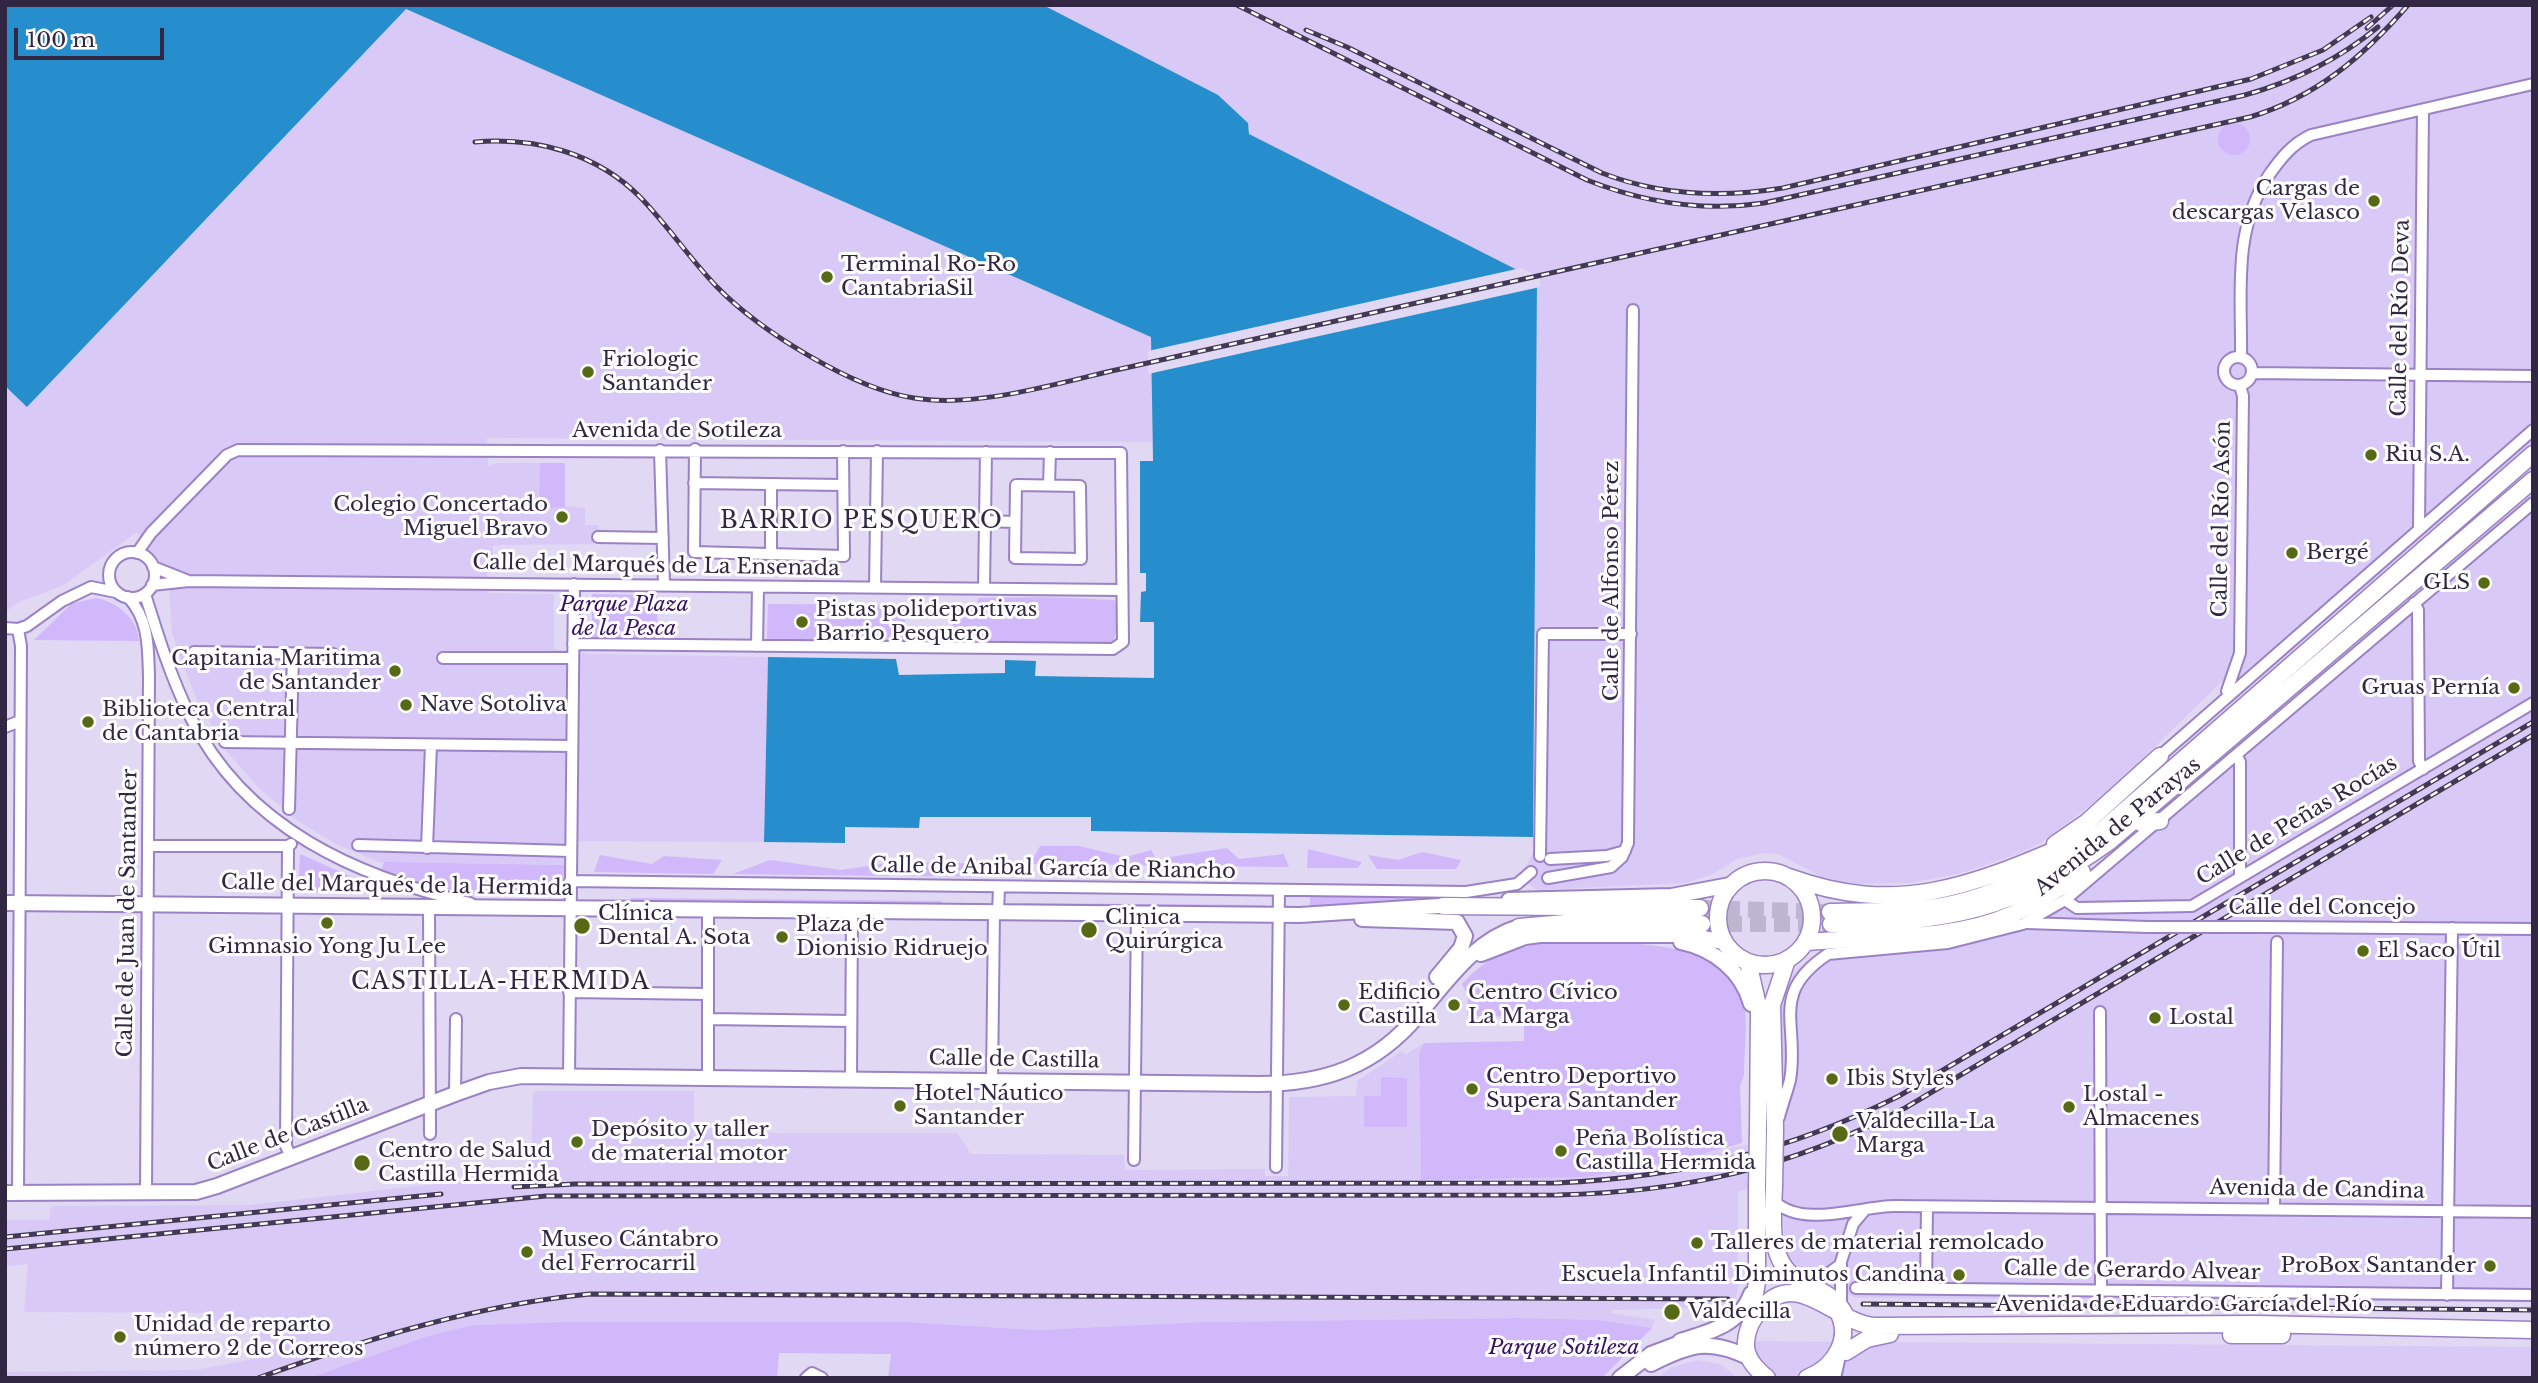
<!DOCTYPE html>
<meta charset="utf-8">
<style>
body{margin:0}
#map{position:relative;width:2538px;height:1383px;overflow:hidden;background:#e1d8f4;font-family:"Libre Baskerville",serif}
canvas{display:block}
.frame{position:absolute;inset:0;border:7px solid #322742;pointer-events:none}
.scale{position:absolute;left:14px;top:28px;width:150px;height:32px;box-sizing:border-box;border:4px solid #322742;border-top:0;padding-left:9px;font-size:21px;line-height:24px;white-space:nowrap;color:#322742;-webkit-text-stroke:5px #fefefe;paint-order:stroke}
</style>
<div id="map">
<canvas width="2538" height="1383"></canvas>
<div class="frame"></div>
<div class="scale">100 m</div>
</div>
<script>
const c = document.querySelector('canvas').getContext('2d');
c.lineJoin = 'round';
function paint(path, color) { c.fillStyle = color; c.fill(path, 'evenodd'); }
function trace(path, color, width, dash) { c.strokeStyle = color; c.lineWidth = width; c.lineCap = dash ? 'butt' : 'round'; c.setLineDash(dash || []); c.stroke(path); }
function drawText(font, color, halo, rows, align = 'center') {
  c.font = font + ' "Libre Baskerville",serif'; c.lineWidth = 6; c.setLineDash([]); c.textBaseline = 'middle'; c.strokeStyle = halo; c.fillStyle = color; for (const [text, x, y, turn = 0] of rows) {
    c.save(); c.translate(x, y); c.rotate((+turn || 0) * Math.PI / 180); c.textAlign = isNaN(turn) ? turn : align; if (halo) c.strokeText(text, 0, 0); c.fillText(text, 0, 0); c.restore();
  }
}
paint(new Path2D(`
 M 1043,5 L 2533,5 L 2533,441 L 2237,698 L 2224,679 L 2113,788 L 2041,843 L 2017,854 L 1962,873 L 1910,883 L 1850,884 L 1820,876 L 1778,854 L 1764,853 L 1737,859 L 1713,874 L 1686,883 L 1537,890 L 1519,877 L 1535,850 L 1536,837 L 1533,837 L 1537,280 L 1248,134 L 1250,129 Z
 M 406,9 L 1152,337 L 1152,442 L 487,438 L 488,466 L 495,463 L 565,463 L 565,506 L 585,508 L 585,525 L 599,525 L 598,544 L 493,545 L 493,568 L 487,568 L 487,593 L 554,594 L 554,649 L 591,654 L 768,657 L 764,842 L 577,841 L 577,865 L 378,862 L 336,844 L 299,822 L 258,787 L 227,752 L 198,702 L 182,663 L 172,633 L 169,590 L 137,532 L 64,585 L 19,602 L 5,612 L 5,387 L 28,406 Z
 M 2533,492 L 2533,1302 L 1856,1298 L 1811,1276 L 1795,1264 L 1785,1250 L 1781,1179 L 1738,1192 L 1738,1287 L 1737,1296 L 1729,1307 L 1612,1310 L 1612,1313 L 1655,1320 L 1652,1328 L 1599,1320 L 1517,1318 L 1204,1322 L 1036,1330 L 906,1322 L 564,1322 L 473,1325 L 428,1336 L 309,1378 L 5,1378 L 5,1372 L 196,1370 L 258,1358 L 259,1325 L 211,1324 L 212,1313 L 24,1312 L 28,1264 L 5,1266 L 5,1220 L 49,1220 L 51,1206 L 250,1205 L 531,1173 L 533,1091 L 694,1091 L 694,1126 L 778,1133 L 957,1133 L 971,1154 L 1124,1155 L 1125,1170 L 1265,1169 L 1265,1176 L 1288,1176 L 1289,1097 L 1356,1096 L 1357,1081 L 1402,1051 L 1405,1055 L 1424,1043 L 1419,1053 L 1421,1180 L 1587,1177 L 1781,1138 L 1781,1002 L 1794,972 L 1810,958 L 1826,948 L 1937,941 L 2080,882 Z
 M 1740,1341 L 2533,1347 L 2533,1378 L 1777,1378 L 1731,1359 Z
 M 1697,1360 L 1720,1364 L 1738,1378 L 1657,1378 L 1670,1368 Z`), '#d9c9f7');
paint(new Path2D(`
 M2218 139a16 16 0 1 1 32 0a16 16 0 1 1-32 0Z
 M 540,463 L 565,463 L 565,507 L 539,508 Z
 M 592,594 L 657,595 L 657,640 L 592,640 Z
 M 1045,597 L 1114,600 C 1118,608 1120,636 1111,642 C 1097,651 977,642 952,641 L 953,609 L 977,609 L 978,598 Z
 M 95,598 C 116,601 138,618 139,641 L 34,640 L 71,604 Z
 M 768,604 L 905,605 L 905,641 L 767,640 Z
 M 1040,846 L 1079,846 L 1126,857 L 1151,850 L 1160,865 L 1030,864 Z
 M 1227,848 L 1239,859 L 1284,854 L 1289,867 L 1174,866 L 1170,857 Z
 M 1308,849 L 1362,862 L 1358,868 L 1307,868 Z
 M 1422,852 L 1461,860 L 1456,869 L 1377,869 L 1368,855 L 1398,860 Z
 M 300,854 L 388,893 L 298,892 Z
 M 600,855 L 652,864 L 664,856 L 722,860 L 713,874 L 594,872 Z
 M 770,860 L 841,870 L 887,863 L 889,876 L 733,874 Z
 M 384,862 L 564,865 L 563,897 L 462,894 L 380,874 Z
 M 898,862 L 1006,864 L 1009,877 L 904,876 Z
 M 1462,896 L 1462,900 L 1389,900 L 1310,907 L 1310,897 Z
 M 631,898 L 942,901 L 942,905 L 631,901 Z
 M 1021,903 L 1265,905 L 1265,908 L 1021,905 Z
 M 1551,942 C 1604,943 1731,933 1744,1004 C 1748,1026 1744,1052 1744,1075 L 1740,1086 L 1742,1143 L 1683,1159 L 1587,1177 L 1421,1180 L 1419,1053 L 1424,1043 L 1524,1041 L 1524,1017 L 1467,1016 L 1468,996 L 1462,984 C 1489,954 1512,948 1551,942 Z
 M 1381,1077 L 1407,1078 L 1407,1127 L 1364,1127 L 1364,1096 L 1381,1096 Z
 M 1517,1318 L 1599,1320 L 1652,1328 L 1602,1378 L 888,1378 L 891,1354 L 779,1353 L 777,1378 L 309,1378 L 428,1336 L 473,1325 L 564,1322 L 906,1322 L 1036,1330 L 1204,1322 Z`), '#d1b8fb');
paint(new Path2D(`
 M 5,5 L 1043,5 L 1218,95 L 1248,123 L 1249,134 L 1537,280 L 1533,837 L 1091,831 L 1091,817 L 920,817 L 919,828 L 845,827 L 845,843 L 764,842 L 768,657 L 896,659 L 899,675 L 1005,673 L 1005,660 L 1036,661 L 1035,676 L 1154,678 L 1154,622 L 1140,622 L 1141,592 L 1146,591 L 1146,573 L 1140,573 L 1140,461 L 1153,461 L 1151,337 L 406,9 L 27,407 L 5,386 Z`), '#278ecd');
paint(new Path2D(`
 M 1521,268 L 1539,277 L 1540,287 L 1148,374 L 1148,351 Z`), '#e1d8f4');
trace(new Path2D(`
 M 1700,908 L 1830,912
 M 1702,924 L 1831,924`), '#beb5d0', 16, [16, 8]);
const minor = new Path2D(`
 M2224 371a14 14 0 1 1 28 0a14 14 0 1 1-28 0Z
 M 2241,357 C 2242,293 2232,231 2269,175 C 2281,158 2292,144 2311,135 L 2533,84
 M 2252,373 L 2533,376
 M 695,449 L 694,552 L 844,556 L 843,451
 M 660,450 L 664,585
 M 694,483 L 843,485
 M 771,484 L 771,554
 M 1016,485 L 1080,486 L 1081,559 L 1015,558 Z
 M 1049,485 L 1050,452
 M 986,521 L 1015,522
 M 2419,528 L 2423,110
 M 598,537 L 663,538
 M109 575a23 23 0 1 1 46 0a23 23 0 1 1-46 0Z
 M 137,553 L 151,533 L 227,455 L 238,450 L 1121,453 L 1123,642 L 1113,649 L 573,644
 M 153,567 L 186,580
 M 152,585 L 189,581 L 1122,590
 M 875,587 L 877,451
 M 984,588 L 986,452
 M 145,594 C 158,636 171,678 191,718 C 246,828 357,877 470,903
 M 128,597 C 149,620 148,646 149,676 L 146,1194
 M 2414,603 L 2418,610 L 2419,761 L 2423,769
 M 5,628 L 18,629 L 27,626 L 62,601 L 91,587 L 116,592
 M 757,646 L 758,587
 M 194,652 L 333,654
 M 443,658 L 573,658
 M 2227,691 L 2240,653 L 2243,396 L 2240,386
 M 5,727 L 20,721
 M 225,742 L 572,746
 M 2160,756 L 2533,430
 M 2237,756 L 2240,762 L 2240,877
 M 289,809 L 293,654
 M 358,845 L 570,851
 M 148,846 L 288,846 L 291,844
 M 288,846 L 286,1146 L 291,1157
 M 427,848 L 431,745
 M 1540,856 L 1543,634 L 1631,634
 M 1550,859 L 1607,856 L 1625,851
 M 1548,878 L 1611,867 L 1622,857 L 1628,843 L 1633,310
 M 570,881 L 1466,892 L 1517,884 L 1531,872
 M 2065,900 L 2077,908 L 2192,906 L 2533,703
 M 429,907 L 430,1134
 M 998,912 L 999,888
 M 2027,923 L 2147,927
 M 2264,927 L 2533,929
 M 569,992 L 708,994
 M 2100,1012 L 2101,1290
 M 709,1019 L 851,1021
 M 569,1076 L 574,584
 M 708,1078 L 708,910
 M 851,1080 L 852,911
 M 992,1081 L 994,912
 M 455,1094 L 456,1019
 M 1779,1117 C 1782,1105 1787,1092 1790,1080 C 1800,1024 1768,994 1828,954 L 1948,943 L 2023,924 L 2065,900 L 2533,503
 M 1134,1160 L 1137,913
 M 1276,1167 L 1279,891
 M 18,1193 L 21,646 L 18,629
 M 1774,1201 C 1803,1229 1860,1206 1895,1206 L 2533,1212
 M 2274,1209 L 2277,942
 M 1841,1264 L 1841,1306
 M 1839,1268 L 1853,1224 L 1864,1211
 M 1804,1276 L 1821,1279 L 1841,1264
 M 1926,1287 L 1927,1207
 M 1856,1288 L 2533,1295
 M 2447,1295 L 2452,928
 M 806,1378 L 812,1373 L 822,1378`);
const major = new Path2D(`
 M 1509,900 L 1672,896 L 1730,885
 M 5,903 L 1300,915 L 1454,905
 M 1362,919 L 1457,922 L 1465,936 L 1461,948 L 1437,977
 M 1681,942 C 1714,949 1742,971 1751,1004
 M 1481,954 L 1525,937 L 1540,935 L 1687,935 L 1724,942
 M 5,1193 L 196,1192 L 217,1186 L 455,1094 L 489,1082 L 521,1076 L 1258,1084 C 1325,1084 1376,1066 1419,1014 C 1448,980 1475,940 1519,927
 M 1680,1341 C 1709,1332 1740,1325 1751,1294
 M 1651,1364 C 1690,1344 1709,1338 1750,1358
 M 1620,1378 L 1651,1354 L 1688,1340
 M 1833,1378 L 1839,1351`);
const highway = new Path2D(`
 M 2141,823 L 2160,821
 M 2055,844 L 2087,822 L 2160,756
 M1718 918a47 47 0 1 1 94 0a47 47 0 1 1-94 0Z
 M 1789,877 C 1896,916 1969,887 2069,844
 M 1443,906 L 1700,908
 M 1830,912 C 1860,911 1892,912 1922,909 C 1989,902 2046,870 2100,832 L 2533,454
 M 1831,924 C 1950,922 2011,912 2110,841 L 2533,480
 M 1519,927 L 1589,921 L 1702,924
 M 1806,942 C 1874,936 1949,942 2013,914 C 2038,903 2060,888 2082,872
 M 1748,962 L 1759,1010 L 1758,1131
 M 1775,1129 L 1772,1005 L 1787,960
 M 1774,1187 C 1773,1217 1767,1259 1796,1278 C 1817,1291 1834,1292 1846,1316
 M 1752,1310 L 1757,1282 L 1757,1186
 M 2231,1335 L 2282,1335
 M 1846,1352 L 1867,1339 L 1890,1334
 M 1767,1378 C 1756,1369 1745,1358 1746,1342 C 1747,1329 1753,1317 1762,1308 C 1797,1267 1836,1323 1874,1326 L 2256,1324 L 2533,1330
 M 1807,1378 C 1835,1367 1853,1338 1837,1310`);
trace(minor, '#9b82c4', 14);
trace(major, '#9b82c4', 18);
trace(highway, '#9b82c4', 19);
trace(minor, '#fff', 10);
trace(major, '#fff', 14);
trace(highway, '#fff', 16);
const rail = new Path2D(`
 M 1237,5 L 1587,180 C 1645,203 1703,212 1764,203 L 2245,95 C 2295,81 2338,60 2378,27
 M 2367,28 L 2393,5
 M 1306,30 L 1347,47 L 1602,173 C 1661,196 1721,198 1783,188 L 2251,79 L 2323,50 L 2371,17
 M 475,142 C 536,137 597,153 641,198 C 668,226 690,259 717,287 C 760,331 853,389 914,398 C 982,409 1066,380 1134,366 L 2250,117 C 2316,97 2364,56 2408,5
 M 514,1187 L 575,1184 L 1557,1183 C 1682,1177 1787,1152 1899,1096 L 2533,722
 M 5,1237 L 441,1194
 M 5,1249 L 546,1196 L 1557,1195 C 1685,1192 1791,1168 1905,1108 L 2533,735
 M 1863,1304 L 2533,1310
 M 258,1378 C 366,1339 476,1305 590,1294 L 1728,1299`);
trace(rail, '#443954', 5);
trace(rail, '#fefefe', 2.5, [8]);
const minorBridge = new Path2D(`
 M 2147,927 L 2264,927`);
const highwayBridge = new Path2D(`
 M 1757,1186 L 1758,1131
 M 1774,1187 L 1775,1129`);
trace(minorBridge, '#9b82c4', 14, []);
trace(highwayBridge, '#9b82c4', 19, []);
trace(minorBridge, '#fff', 10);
trace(highwayBridge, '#fff', 16);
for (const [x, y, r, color] of [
 [2374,201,7,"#576914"],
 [827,277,7,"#576914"],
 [588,372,7,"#576914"],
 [2371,455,7,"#576914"],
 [562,517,7,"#576914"],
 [2292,553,7,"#576914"],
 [2484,583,7,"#576914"],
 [802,622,7,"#576914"],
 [395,671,7,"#576914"],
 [2514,688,7,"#576914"],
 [406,705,7,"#576914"],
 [88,722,7,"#576914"],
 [327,923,7,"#576914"],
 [582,926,9,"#576914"],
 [1089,930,9,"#576914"],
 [782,937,7,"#576914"],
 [2363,951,7,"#576914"],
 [1344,1005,7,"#576914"],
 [1454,1005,7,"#576914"],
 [2155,1018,7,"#576914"],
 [1832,1079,7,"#576914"],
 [1472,1089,7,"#576914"],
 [900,1106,7,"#576914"],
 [2069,1107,7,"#576914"],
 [1840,1134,9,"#576914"],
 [577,1142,7,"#576914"],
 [1561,1151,7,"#576914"],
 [362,1163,9,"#576914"],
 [1697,1243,7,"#576914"],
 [527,1252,7,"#576914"],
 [2490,1266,7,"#576914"],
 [1959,1275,7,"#576914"],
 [1672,1312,9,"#576914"],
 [120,1337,7,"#576914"]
]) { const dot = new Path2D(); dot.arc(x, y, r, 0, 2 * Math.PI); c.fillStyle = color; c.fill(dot); trace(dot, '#fefefe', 2.5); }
drawText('21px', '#322742', '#fefefe', [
 ["Cargas de",2360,189,"right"],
 ["descargas Velasco",2360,213,"right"],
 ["Terminal Ro-Ro",841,265],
 ["CantabriaSil",841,289],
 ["Friologic",602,360],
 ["Santander",602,384],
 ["Riu S.A.",2385,455],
 ["Colegio Concertado",548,505,"right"],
 ["Miguel Bravo",548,529,"right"],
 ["Bergé",2306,553],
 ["GLS",2470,583,"right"],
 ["Pistas polideportivas",816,610],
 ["Barrio Pesquero",816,634],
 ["Capitania Maritima",381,659,"right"],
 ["de Santander",381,683,"right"],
 ["Gruas Pernía",2500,688,"right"],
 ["Nave Sotoliva",420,705],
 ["Biblioteca Central",102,710],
 ["de Cantabria",102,734],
 ["Clínica",598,914],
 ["Dental A. Sota",598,938],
 ["Clinica",1105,918],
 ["Quirúrgica",1105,942],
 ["Plaza de",796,925],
 ["Dionisio Ridruejo",796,949],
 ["Gimnasio Yong Ju Lee",327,947,"center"],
 ["El Saco Útil",2377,951],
 ["Edificio",1358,993],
 ["Castilla",1358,1017],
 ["Centro Cívico",1468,993],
 ["La Marga",1468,1017],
 ["Lostal",2169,1018],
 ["Centro Deportivo",1486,1077],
 ["Supera Santander",1486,1101],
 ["Ibis Styles",1846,1079],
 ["Hotel Náutico",914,1094],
 ["Santander",914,1118],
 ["Lostal -",2083,1095],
 ["Almacenes",2083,1119],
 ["Valdecilla-La",1856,1122],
 ["Marga",1856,1146],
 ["Depósito y taller",591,1130],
 ["de material motor",591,1154],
 ["Peña Bolística",1575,1139],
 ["Castilla Hermida",1575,1163],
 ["Centro de Salud",378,1151],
 ["Castilla Hermida",378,1175],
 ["Museo Cántabro",541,1240],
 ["del Ferrocarril",541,1264],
 ["Talleres de material remolcado",1711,1243],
 ["ProBox Santander",2476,1266,"right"],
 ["Escuela Infantil Diminutos Candina",1945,1275,"right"],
 ["Valdecilla",1688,1312],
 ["Unidad de reparto",134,1325],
 ["número 2 de Correos",134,1349]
], 'left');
drawText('21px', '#322742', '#fefefe', [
 ["Calle del Río Deva",2401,318,-89],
 ["Avenida de Sotileza",677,431],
 ["Calle del Río Asón",2222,519,-89],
 ["Calle del Marqués de La Ensenada",656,566,1],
 ["Calle de Alfonso Pérez",1612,581,-90],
 ["Calle de Peñas Rocías",2297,821,-31],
 ["Avenida de Parayas",2118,827,-39],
 ["Calle de Anibal García de Riancho",1053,869,1],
 ["Calle del Marqués de la Hermida",397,886,1],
 ["Calle del Concejo",2322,908],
 ["Calle de Juan de Santander",128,913,-89],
 ["Calle de Castilla",1014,1060,1],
 ["Calle de Castilla",288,1135,-21],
 ["Avenida de Candina",2317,1190,1],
 ["Calle de Gerardo Alvear",2132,1271,1],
 ["Avenida de Eduardo García del Río",2184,1305]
]);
drawText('italic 21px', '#37105e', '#fefefe', [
 ["Parque Plaza",624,605],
 ["de la Pesca",624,629],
 ["Parque Sotileza",1564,1348]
]);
c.letterSpacing = '2px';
drawText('23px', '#322742', '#fefefe', [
 ["BARRIO PESQUERO",862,522],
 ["CASTILLA-HERMIDA",501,983]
]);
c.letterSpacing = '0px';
</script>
